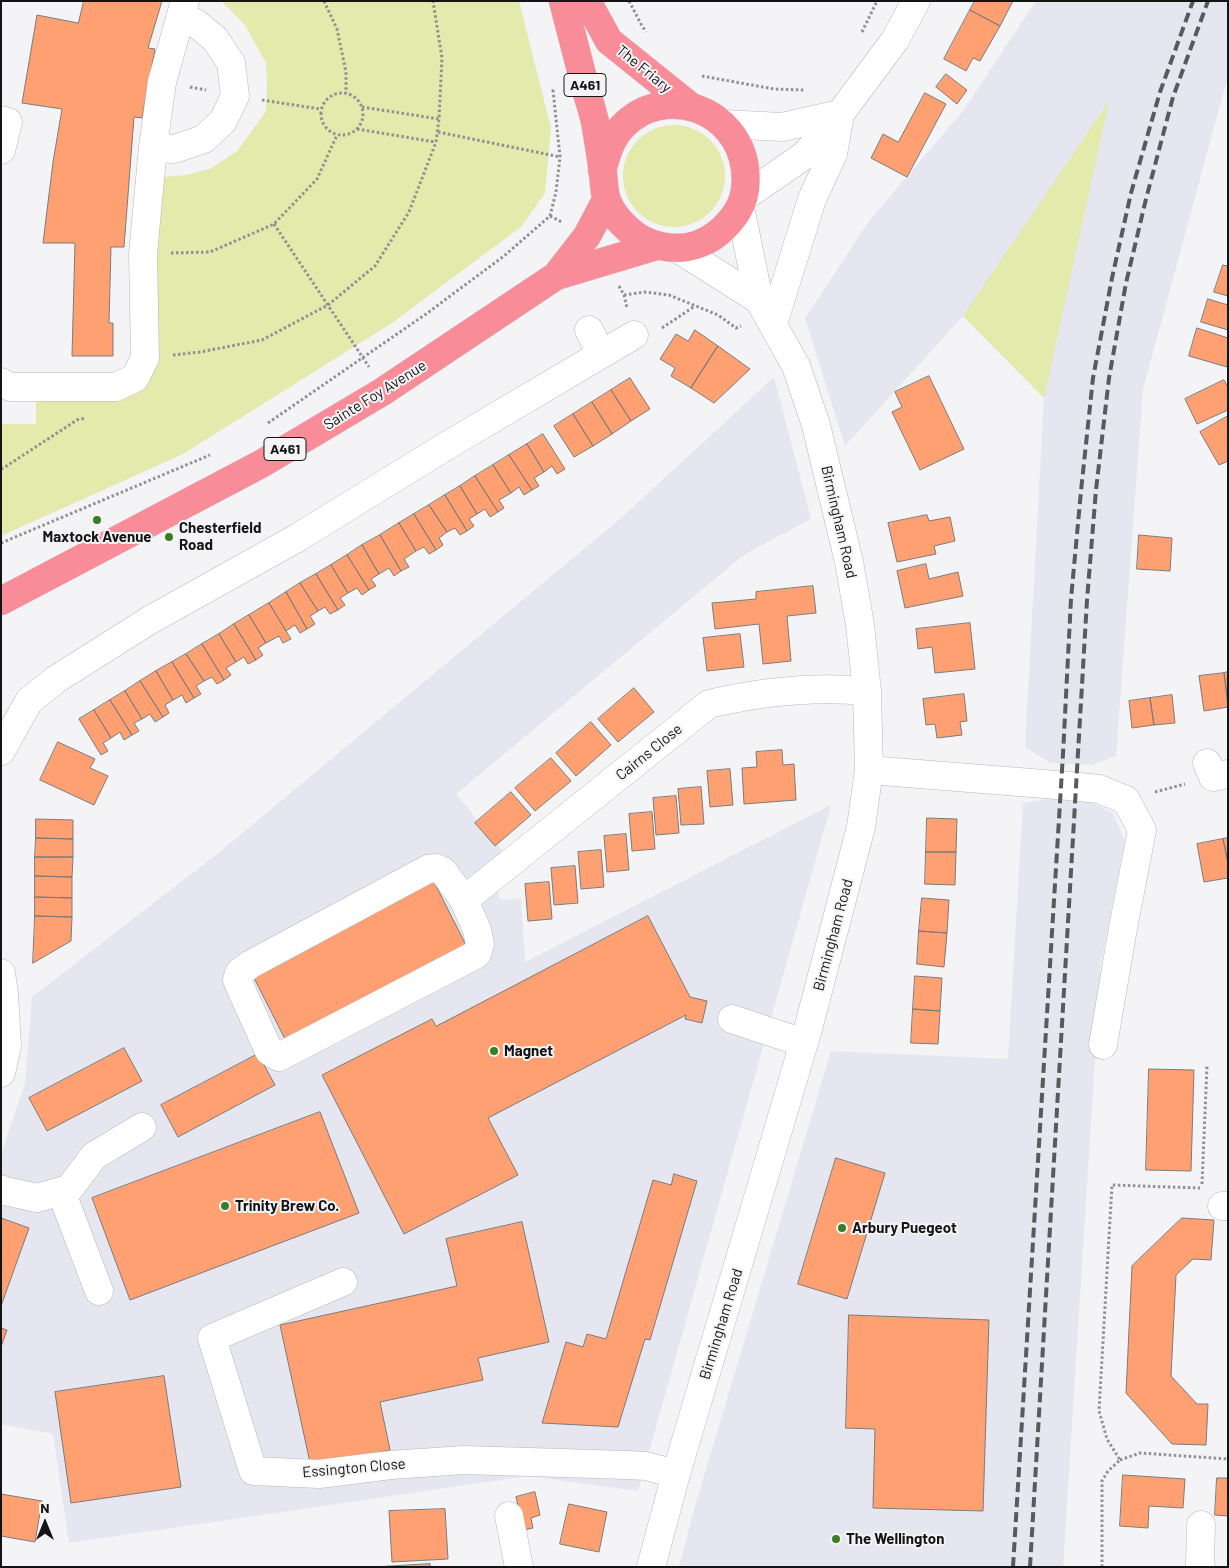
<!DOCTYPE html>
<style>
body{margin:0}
#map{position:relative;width:1229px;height:1568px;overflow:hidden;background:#f4f4f6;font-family:Barlow,sans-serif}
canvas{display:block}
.frame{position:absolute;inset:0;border:2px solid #141414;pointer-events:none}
.north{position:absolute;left:20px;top:1498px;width:50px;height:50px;-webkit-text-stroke:4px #f4f4f6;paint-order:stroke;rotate:0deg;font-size:14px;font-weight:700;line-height:20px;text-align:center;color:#141414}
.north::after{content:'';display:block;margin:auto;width:18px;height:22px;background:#141414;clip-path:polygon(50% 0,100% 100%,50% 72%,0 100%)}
</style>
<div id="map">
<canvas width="1229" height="1568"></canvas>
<div class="frame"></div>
<div class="north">N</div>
</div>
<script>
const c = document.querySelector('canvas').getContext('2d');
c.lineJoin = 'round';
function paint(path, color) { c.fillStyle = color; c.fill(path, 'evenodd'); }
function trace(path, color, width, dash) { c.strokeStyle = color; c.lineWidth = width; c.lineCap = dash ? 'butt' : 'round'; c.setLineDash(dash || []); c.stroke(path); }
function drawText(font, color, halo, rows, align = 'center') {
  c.font = font + ' Barlow,sans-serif'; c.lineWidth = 4; c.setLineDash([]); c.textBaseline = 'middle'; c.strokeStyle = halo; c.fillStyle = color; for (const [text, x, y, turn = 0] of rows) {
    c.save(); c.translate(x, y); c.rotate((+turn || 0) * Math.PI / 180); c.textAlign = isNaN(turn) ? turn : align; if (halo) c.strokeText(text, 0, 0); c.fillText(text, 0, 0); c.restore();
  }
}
paint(new Path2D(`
 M 1036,1 L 1228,1 L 1228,76 L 1143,389 L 1116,756 L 1092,765 L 1050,763 L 1025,747 L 1044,398 L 963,316 L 845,446 L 805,318 L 869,221 L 963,111 Z
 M 774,377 L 811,519 L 745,554 L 456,794 L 505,854 L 497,888 L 500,900 L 521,898 L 525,962 L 831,805 L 638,1491 L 528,1476 L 69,1543 L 53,1434 L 1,1424 L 1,1154 L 25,1083 L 32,997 L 217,854 L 620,519 Z
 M 1048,799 L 1089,801 L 1113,813 L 1125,841 L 1101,963 L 1063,1567 L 679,1567 L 695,1506 L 831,1051 L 1008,1059 L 1023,803 Z`), '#e5e6ef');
paint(new Path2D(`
 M 221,1 L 519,1 L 551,128 L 545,193 L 521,227 L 392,323 L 183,454 L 1,536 L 1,424 L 36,424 L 36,397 L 123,395 L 154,267 L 163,177 L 187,175 L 212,168 L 238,150 L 266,111 L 267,87 L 266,63 L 245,25 Z
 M 1109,101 L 1044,398 L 963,316 Z
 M623 176a51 51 0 1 1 102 0a51 51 0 1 1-102 0Z`), '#e3eaab');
const building = new Path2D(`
 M 84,1 L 162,1 L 148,48 L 155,49 L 142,118 L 134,117 L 124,247 L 111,247 L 109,323 L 113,323 L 113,356 L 72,356 L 75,243 L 43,243 L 53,162 L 62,109 L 22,103 L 37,15 L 78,23 Z
 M 975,1 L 1013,1 L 1000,26 L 970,10 Z
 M 970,10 L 1000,26 L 980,61 L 973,58 L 966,71 L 944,59 Z
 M 946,74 L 967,90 L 957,104 L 936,87 Z
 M 925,93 L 946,104 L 907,177 L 871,158 L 883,134 L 898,142 Z
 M 1223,265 L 1228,266 L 1228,296 L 1214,292 Z
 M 1208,299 L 1228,305 L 1228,330 L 1201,322 Z
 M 1197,328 L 1228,338 L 1227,367 L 1189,356 Z
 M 695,330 L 718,346 L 691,388 L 671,376 L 675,368 L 660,359 L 676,334 L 688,341 Z
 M 718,346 L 750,369 L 714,403 L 691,388 Z
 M 929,376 L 964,449 L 920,470 L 892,412 L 902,407 L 895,392 Z
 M 630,378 L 650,409 L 631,421 L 611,390 Z
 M 1224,380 L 1228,387 L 1228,410 L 1197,424 L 1185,399 Z
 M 611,390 L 631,421 L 612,434 L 592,402 Z
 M 592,402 L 612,434 L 593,446 L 573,414 Z
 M 573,414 L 593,446 L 574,457 L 554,426 Z
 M 1228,416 L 1228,461 L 1219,465 L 1200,432 Z
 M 543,434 L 565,469 L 557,474 L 552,466 L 544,472 L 527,444 Z
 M 527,444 L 544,472 L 534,478 L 539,486 L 532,490 L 509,455 Z
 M 509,455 L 532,490 L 524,495 L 519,487 L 511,493 L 493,465 Z
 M 493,465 L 511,493 L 499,500 L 504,508 L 498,512 L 475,476 Z
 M 475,476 L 498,512 L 490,517 L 485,509 L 477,514 L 460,486 Z
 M 460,486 L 477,514 L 469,519 L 474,526 L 467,531 L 445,495 Z
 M 445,495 L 467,531 L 460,535 L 455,528 L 447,532 L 429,505 Z
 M 429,505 L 447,532 L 439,538 L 443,545 L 436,550 L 414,514 Z
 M 414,514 L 436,550 L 429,554 L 424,547 L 416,551 L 399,523 Z
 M 927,515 L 929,521 L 950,517 L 955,541 L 934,546 L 936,554 L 897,562 L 888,523 Z
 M 399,523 L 416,551 L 404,559 L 409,567 L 401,571 L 380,535 Z
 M 380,535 L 401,571 L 394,576 L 389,568 L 379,574 L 362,545 Z
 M 1139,535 L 1172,538 L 1170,571 L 1137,569 Z
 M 362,545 L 379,574 L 371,579 L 376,586 L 369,590 L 347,555 Z
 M 347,555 L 369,590 L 362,595 L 357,588 L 348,593 L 331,565 Z
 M 926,564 L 929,579 L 958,572 L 963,596 L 905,608 L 897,571 Z
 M 331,565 L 348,593 L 340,598 L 345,605 L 338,610 L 316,574 Z
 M 316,574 L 338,610 L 330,614 L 325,607 L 318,611 L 300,583 Z
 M 300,583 L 318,611 L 310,616 L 315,624 L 307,629 L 286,592 Z
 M 813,586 L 816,613 L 787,616 L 791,661 L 763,664 L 759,624 L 715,629 L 712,603 L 756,599 L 756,592 Z
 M 286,592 L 307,629 L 300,633 L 295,625 L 286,631 L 269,603 Z
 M 269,603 L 291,639 L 283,643 L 279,636 L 266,643 L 249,615 Z
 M 249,615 L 266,643 L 258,648 L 263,655 L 256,660 L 234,624 Z
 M 970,623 L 975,669 L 935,673 L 932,647 L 918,649 L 916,629 Z
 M 234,624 L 256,660 L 248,664 L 244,657 L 236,662 L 219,634 Z
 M 219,634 L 236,662 L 226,668 L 231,675 L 224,680 L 202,644 Z
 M 740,634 L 744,667 L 707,671 L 703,638 Z
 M 202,644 L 224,680 L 217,684 L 212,677 L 204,681 L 186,654 Z
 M 186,654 L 204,681 L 196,686 L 201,694 L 194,698 L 172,662 Z
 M 172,662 L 194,698 L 186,703 L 182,695 L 173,700 L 156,671 Z
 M 156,671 L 173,700 L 165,705 L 169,713 L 163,717 L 140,681 Z
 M 1228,672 L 1228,701 L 1224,673 Z
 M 1224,673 L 1228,707 L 1204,711 L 1199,676 Z
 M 140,681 L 163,717 L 155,722 L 150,714 L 142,719 L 125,691 Z
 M 634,688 L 654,712 L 618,742 L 598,719 Z
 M 125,691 L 142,719 L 134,723 L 139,731 L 132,735 L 110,700 Z
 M 964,694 L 967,721 L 960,722 L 962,735 L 937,738 L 935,724 L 926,725 L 923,699 Z
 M 1172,695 L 1175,723 L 1154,725 L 1150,698 Z
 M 1150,698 L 1154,725 L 1132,728 L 1129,701 Z
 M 110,700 L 132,735 L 124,740 L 120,732 L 111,738 L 94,710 Z
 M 94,710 L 111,738 L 103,743 L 108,751 L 101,755 L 79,719 Z
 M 591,722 L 611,745 L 576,776 L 556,753 Z
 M 58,742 L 95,759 L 90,768 L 108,776 L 94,805 L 40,780 Z
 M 782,750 L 783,765 L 794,764 L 796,800 L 744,804 L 742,768 L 757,767 L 756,752 Z
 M 551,758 L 571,781 L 535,811 L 515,788 Z
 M 730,769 L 733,805 L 710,807 L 707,771 Z
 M 701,787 L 704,824 L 681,825 L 678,789 Z
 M 511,792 L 531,815 L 495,846 L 475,823 Z
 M 676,796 L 679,833 L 656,835 L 653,798 Z
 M 652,812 L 655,849 L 632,851 L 629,814 Z
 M 927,818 L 957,819 L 956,852 L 926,852 Z
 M 36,819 L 73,820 L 73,839 L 36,838 Z
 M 626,834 L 629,870 L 607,872 L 604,836 Z
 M 36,838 L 73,839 L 73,857 L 35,857 Z
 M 1228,838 L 1228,863 L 1223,839 Z
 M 1223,839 L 1228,863 L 1228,878 L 1204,882 L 1197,844 Z
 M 601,850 L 604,887 L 581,889 L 578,852 Z
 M 926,852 L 956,852 L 955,885 L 925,884 Z
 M 35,857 L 73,857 L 72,877 L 35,876 Z
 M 575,866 L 578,903 L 554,905 L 551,868 Z
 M 35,876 L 72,877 L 72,898 L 35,897 Z
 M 434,882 L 467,947 L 285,1039 L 252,974 Z
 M 549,882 L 552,919 L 528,921 L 525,884 Z
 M 35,897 L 72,898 L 72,917 L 35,916 Z
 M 922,898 L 949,900 L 947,933 L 919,931 Z
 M 35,916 L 72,917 L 71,941 L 33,963 Z
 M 648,916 L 690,997 L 707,1001 L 702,1023 L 685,1019 L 686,1015 L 488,1118 L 518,1175 L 404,1234 L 322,1075 L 432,1019 L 436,1026 Z
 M 919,931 L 947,933 L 944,967 L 917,964 Z
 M 915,976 L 942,978 L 940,1011 L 913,1009 Z
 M 913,1009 L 940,1011 L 938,1044 L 911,1043 Z
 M 124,1048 L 142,1081 L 47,1131 L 29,1098 Z
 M 258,1054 L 275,1085 L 178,1137 L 161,1105 Z
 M 1149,1069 L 1194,1070 L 1191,1171 L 1146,1170 Z
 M 320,1112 L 359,1213 L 130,1300 L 92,1198 Z
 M 836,1158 L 885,1173 L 847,1299 L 798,1284 Z
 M 674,1174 L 697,1181 L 650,1340 L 645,1339 L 618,1427 L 542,1423 L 566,1342 L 583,1347 L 587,1334 L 606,1339 L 653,1180 L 671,1185 Z
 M 1,1218 L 29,1228 L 1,1306 Z
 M 1182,1218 L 1214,1220 L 1211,1260 L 1193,1259 L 1176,1275 L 1171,1376 L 1197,1404 L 1208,1404 L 1206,1445 L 1172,1444 L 1126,1393 L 1132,1266 Z
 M 522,1222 L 549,1342 L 478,1358 L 483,1380 L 380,1402 L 390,1450 L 311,1467 L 280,1325 L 457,1286 L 446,1239 Z
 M 849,1315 L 989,1320 L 983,1511 L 873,1508 L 875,1429 L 846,1428 Z
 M 1,1328 L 7,1330 L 1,1347 Z
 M 164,1376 L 181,1487 L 71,1503 L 55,1392 Z
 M 1123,1475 L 1185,1479 L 1183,1508 L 1149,1506 L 1148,1528 L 1120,1526 Z
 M 1217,1478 L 1228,1478 L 1228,1516 L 1215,1515 Z
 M 535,1492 L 540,1515 L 531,1518 L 533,1528 L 524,1530 L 516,1497 Z
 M 1,1494 L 42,1501 L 35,1542 L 1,1536 Z
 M 569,1504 L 607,1512 L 599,1552 L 560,1544 Z
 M 445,1509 L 448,1559 L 392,1562 L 389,1511 Z
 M 430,1564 L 430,1567 L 375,1567 Z`);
paint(building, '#fea071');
trace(building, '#7d7b7a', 1);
const minor = new Path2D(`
 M 1,120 L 8,122 L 1,150
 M 724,124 L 782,127 L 840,114
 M 153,147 L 174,149 L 204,139 L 223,121 L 235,96 L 231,63 L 215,39 L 197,24 L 181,15
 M 744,197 L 805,155 L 840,114 L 895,40 L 916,1
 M 677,248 L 759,300
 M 773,324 L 812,199 L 833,154 L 840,114
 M 589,330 L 601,354
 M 1,382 L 10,387 L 116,387 L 135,378 L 145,358 L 143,254 L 153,147 L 162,82 L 185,1
 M 1,751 L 29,701 L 55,680 L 150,620 L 297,538 L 448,445 L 634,335
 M 1207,763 L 1213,777 L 1228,774
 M 869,770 L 1069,786 L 1099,789 L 1126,800 L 1142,830 L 1123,928 L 1103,1045
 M 436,868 L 443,871 L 464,900 L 477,930 L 480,944 L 477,954 L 279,1057 L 269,1051 L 237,980 L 239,973 L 251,964 L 428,869 Z
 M 464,900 L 709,704 C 759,692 814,686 867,691
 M 1,973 L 4,994 L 7,1046 L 1,1073
 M 732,1019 L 804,1043
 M 1,1189 L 5,1191 L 37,1198 L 69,1189 L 94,1156 L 142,1127
 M 61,1191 L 99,1291
 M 1222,1206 L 1228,1206
 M 343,1282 L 212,1338 L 253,1471 L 319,1474 L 391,1465 L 464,1460 L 627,1465 L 646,1466 L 676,1474
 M 509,1516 L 519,1567
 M 651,1567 L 676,1474 L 808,1029 L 861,827 L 869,770 L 867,691 L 860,625 L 849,562 L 816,425 L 796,366 L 759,300 L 740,207
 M 1201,1567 L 1200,1565 L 1201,1525`);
const highway = new Path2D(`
 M 563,1 C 570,28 577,55 584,82 C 587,95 592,108 595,122 C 598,139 601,157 603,174 C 604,182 604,193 607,200 C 611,213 620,222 629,230 C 646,246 674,252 696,245 C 714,239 727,227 737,212 C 745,199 747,184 745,169 C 738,109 665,83 623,126 C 611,138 607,154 602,170
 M 587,1 L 609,41 L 690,106
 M 556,276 L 587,236 L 606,200
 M 1,601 L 261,464 L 382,392 L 556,276 L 656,246`);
trace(minor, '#b7b8b9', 29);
trace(highway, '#d0d0d0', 29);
trace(new Path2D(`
 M 324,1 L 337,29 L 346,72 L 346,93
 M 629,1 L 641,24 L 646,32
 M 862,32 L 877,1
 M 702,76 L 774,89 L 804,90
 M 190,87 L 206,90
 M321 114a21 21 0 1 1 42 0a21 21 0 1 1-42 0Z
 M 262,100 L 320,109
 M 362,107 L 439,119
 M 357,129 L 435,142
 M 438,132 L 560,157
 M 550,216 L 562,222
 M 274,224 L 369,367
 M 171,253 L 210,252 L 274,224 L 317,179 L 337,135
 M 619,286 L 624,295 L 627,308
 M 624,295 L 645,292 L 669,295 L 718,315 L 736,328 L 741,326
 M 662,328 L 695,306
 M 173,355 L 200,352 L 262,340 L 328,305 L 375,266 L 409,212 L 436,142 L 439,119 L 442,58 L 433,1
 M 268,423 L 426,314 L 504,256 L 550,216 L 556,192 L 560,157 L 553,90 L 555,89
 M 1,469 L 5,467 L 77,420 L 86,418
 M 1,543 L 210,455
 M 1155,792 L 1185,784
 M 1202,1184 L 1207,1066
 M 1120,1460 L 1140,1453 L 1228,1459
 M 1102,1567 L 1102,1481 L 1108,1471 L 1120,1460 L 1107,1439 L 1099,1411 L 1112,1185 L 1200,1188`), '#919192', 3, [2.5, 2.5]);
trace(minor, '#fff', 28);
trace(highway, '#f98c99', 28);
trace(new Path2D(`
 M 1013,1567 L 1063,754 L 1071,599 L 1081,491 L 1093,378 L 1112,278 L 1131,193 L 1160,92 L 1193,1
 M 1030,1567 L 1087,600 L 1096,490 L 1109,378 L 1126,283 L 1146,199 L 1173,97 L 1208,1`), '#5a5a5b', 4, [10, 5]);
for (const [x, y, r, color] of [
 [97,520,5,"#397e22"],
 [169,537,5,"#397e22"],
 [494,1051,5,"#397e22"],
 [225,1206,5,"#397e22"],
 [842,1228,5,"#397e22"],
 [836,1539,5,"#397e22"]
]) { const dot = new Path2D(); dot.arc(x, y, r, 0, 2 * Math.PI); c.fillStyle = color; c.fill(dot); trace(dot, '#f4f4f6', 2); }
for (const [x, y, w] of [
 [585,85,42],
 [285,449,42]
]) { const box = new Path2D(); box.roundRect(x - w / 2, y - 11.5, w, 23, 4); c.fillStyle = '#f4f4f6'; c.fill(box); trace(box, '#141414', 1); }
drawText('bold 14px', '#141414', null, [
 ["A461",585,85],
 ["A461",285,449]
]);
drawText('15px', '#141414', '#f4f4f6', [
 ["The Friary",644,69,39],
 ["Sainte Foy Avenue",375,395,-32],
 ["Birmingham Road",839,522,77],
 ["Cairns Close",649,752,-39],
 ["Birmingham Road",833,935,-75],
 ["Birmingham Road",721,1324,-73],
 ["Essington Close",354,1468,-5]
]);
drawText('bold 15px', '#141414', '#f4f4f6', [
 ["Chesterfield",179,528],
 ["Road",179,545],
 ["Maxtock Avenue",97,537,"center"],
 ["Magnet",504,1051],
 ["Trinity Brew Co.",235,1206],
 ["Arbury Puegeot",852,1228],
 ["The Wellington",846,1539]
], 'left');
</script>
